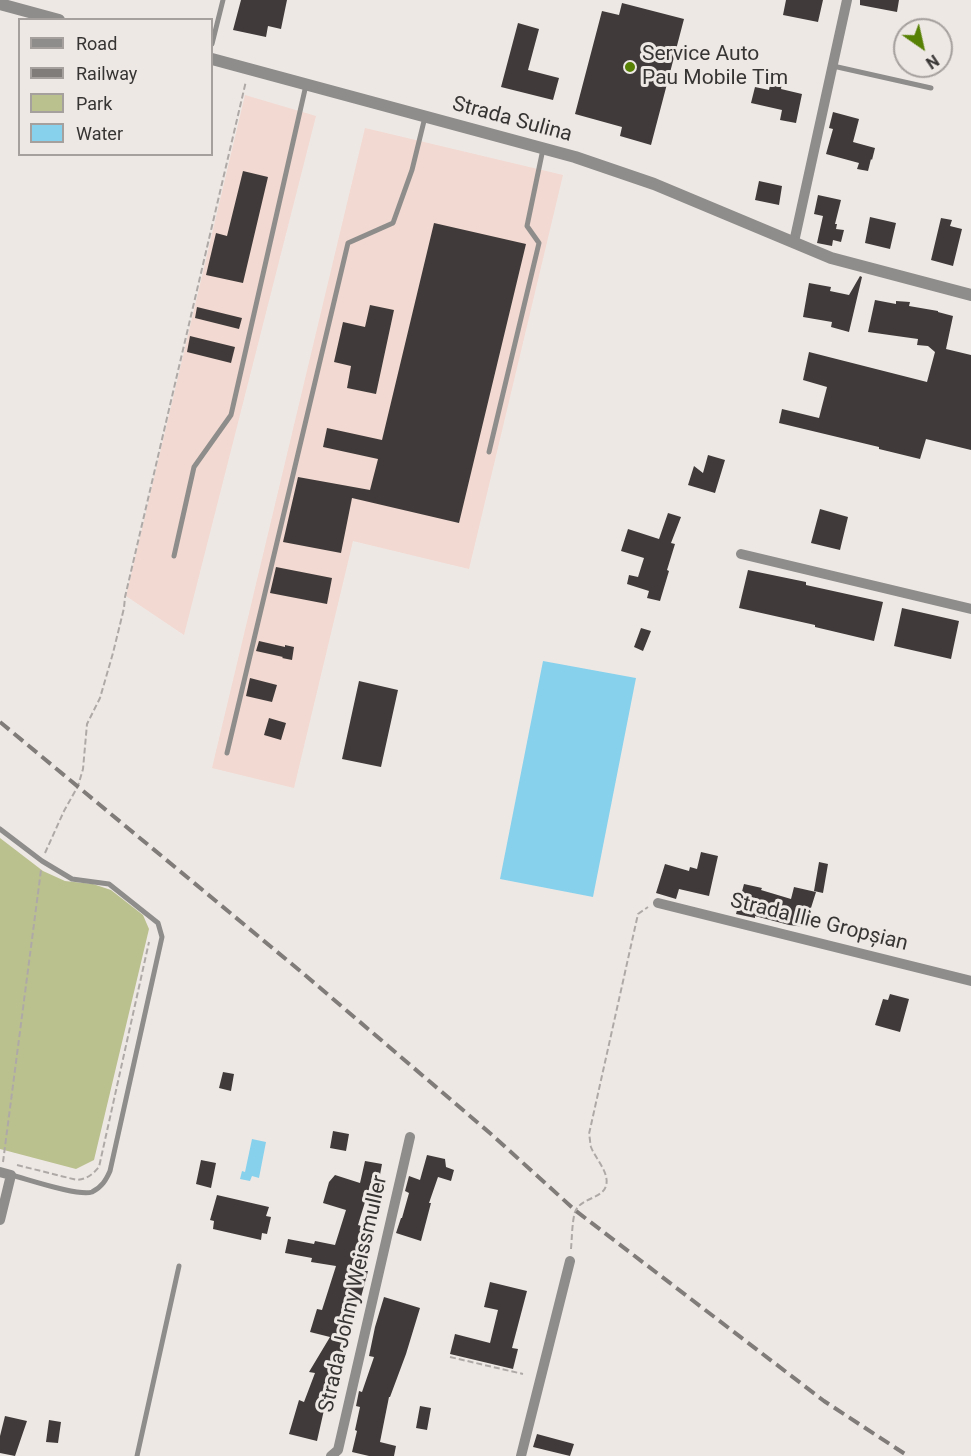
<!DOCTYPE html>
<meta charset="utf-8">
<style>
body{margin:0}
#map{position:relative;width:971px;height:1456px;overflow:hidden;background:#eee8e5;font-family:Roboto,sans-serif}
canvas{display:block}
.legend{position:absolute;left:18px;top:18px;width:195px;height:138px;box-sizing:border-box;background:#eee8e5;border:2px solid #a5a09e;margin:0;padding:8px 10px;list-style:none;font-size:18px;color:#373534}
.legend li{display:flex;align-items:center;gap:12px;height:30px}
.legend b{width:30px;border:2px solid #a5a09e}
.north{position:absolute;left:893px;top:18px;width:60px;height:60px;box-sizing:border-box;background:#eee8e5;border:2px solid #a5a09e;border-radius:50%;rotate:146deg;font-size:16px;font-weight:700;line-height:24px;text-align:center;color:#373534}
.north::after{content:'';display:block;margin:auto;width:21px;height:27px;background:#578105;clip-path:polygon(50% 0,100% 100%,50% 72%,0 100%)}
</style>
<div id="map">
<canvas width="971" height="1456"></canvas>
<ul class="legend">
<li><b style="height:8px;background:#8e8d8b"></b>Road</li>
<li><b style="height:8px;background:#807c7a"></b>Railway</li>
<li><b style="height:16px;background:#bbc08f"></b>Park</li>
<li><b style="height:16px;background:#88d1ec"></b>Water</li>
</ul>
<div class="north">N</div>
</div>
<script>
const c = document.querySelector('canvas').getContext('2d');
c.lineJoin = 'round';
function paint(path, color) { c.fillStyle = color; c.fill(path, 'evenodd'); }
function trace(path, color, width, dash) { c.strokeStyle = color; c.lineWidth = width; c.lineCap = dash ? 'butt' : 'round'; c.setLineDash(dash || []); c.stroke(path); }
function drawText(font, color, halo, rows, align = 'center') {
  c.font = font + ' Roboto,sans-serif'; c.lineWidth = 6; c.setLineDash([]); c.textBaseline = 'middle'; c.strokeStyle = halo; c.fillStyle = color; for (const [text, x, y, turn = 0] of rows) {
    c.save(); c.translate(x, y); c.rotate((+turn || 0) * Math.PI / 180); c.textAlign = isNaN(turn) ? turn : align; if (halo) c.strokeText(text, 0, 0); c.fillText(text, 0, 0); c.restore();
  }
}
paint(new Path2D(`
 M 245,95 L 316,116 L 184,635 L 126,596 Z
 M 365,128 L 563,175 L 469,569 L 353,541 L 294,788 L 212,768 Z`), '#f2d9d1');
paint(new Path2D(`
 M 0,838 L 43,871 L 65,881 L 93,884 L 111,890 L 143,915 L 149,929 L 94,1160 L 76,1169 L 0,1149 Z`), '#bbc08f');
paint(new Path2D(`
 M 543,661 L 636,678 L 593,897 L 500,879 Z
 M 252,1139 L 266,1142 L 259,1178 L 252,1176 L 250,1181 L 240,1179 L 242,1171 L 245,1172 Z`), '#88d1ec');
paint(new Path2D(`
 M 241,0 L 287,0 L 281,29 L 268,26 L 266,37 L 233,30 Z
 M 786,0 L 823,0 L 818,22 L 783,15 Z
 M 860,0 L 899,0 L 897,12 L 860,5 Z
 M 622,3 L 684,19 L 651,145 L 620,136 L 622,127 L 575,114 L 602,11 L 619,15 Z
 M 518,23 L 539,29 L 528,70 L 559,78 L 553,100 L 501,87 Z
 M 771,80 L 782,82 L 781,89 L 802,94 L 796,123 L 780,120 L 782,110 L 751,103 L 755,87 L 769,90 Z
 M 833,112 L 859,119 L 853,142 L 875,148 L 872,160 L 871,159 L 868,171 L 857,169 L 859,163 L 826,154 L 833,129 L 829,128 Z
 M 243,171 L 268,177 L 243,283 L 206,275 L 216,233 L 227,236 Z
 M 759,181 L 782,186 L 779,205 L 755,200 Z
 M 818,195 L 841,200 L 835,224 L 837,224 L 836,229 L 844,230 L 841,242 L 833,240 L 832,246 L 817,243 L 823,216 L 814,214 Z
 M 870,217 L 896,223 L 890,249 L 865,243 Z
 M 941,218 L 952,220 L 950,226 L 962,229 L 953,266 L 931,260 Z
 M 434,223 L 526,244 L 459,523 L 352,498 L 341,553 L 283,542 L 298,477 L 370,490 L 378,459 L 323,447 L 327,428 L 382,440 Z
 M 860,276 L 862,277 L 849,332 L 831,327 L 832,322 L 803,317 L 809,283 L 831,287 L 830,291 L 849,295 Z
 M 875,300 L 896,304 L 896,301 L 910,302 L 909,306 L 938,311 L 938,312 L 953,316 L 946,349 L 971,355 L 971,450 L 926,439 L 920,459 L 879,449 L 879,447 L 779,423 L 782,409 L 819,418 L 827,387 L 803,380 L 809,352 L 927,382 L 935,352 L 928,346 L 917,345 L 918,339 L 868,332 Z
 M 370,305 L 394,310 L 376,394 L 347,388 L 351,366 L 334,362 L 343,322 L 365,327 Z
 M 197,307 L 242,318 L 239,329 L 195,318 Z
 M 190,336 L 235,347 L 231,363 L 187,352 Z
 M 708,455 L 725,460 L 715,493 L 688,485 L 694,466 L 703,473 Z
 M 820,509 L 848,517 L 840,550 L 811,543 Z
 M 668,513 L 681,517 L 671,543 L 675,544 L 667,570 L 669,571 L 660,601 L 647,598 L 649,591 L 627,584 L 629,575 L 638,577 L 644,558 L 621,551 L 628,529 L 659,539 Z
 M 276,567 L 332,578 L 327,604 L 270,593 Z
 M 748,570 L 806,582 L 806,585 L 883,602 L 874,641 L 815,627 L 815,625 L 739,608 Z
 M 902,608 L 959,621 L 951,659 L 894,646 Z
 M 641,628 L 651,631 L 643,651 L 634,647 Z
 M 259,641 L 285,647 L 285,645 L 294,647 L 292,660 L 282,658 L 283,657 L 256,651 Z
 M 250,678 L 277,685 L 272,702 L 246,696 Z
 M 359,681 L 398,690 L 381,767 L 342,759 Z
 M 269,718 L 286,723 L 281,740 L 264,735 Z
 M 701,852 L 718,856 L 709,896 L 679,889 L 676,899 L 656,893 L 665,864 L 689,871 L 690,867 L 697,869 Z
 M 819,862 L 828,864 L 823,893 L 814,891 Z
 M 744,884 L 762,888 L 761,890 L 791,899 L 794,887 L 816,892 L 805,927 L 789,925 L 755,916 L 755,918 L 736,914 Z
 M 890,994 L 909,999 L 900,1032 L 875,1025 L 883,999 L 888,1000 Z
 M 223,1072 L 234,1074 L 231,1091 L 219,1088 Z
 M 333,1131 L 349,1134 L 346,1151 L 330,1148 Z
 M 427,1155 L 445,1159 L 446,1167 L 454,1170 L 451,1181 L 438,1177 L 429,1203 L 431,1203 L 421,1241 L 396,1233 L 401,1218 L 402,1218 L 409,1193 L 405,1191 L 409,1176 L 420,1180 Z
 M 201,1160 L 216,1163 L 211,1188 L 196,1184 Z
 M 365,1161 L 382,1164 L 379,1180 L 372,1179 L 358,1225 L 365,1227 L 358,1249 L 368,1251 L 364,1271 L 368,1271 L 360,1301 L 355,1300 L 349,1317 L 352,1318 L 341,1359 L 343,1360 L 337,1380 L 335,1379 L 324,1410 L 317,1441 L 289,1434 L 299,1400 L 304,1402 L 315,1373 L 309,1372 L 330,1337 L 310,1332 L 317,1309 L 322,1310 L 336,1266 L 311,1262 L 312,1258 L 285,1253 L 288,1239 L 314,1244 L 315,1241 L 335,1245 L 346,1210 L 323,1203 L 329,1182 L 335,1175 L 360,1183 Z
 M 217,1195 L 269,1207 L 266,1216 L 271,1217 L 267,1234 L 262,1233 L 261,1240 L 213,1229 L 214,1221 L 210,1220 Z
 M 490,1282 L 527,1291 L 512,1348 L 518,1349 L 513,1369 L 450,1354 L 455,1334 L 490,1343 L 498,1310 L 484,1307 Z
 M 384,1297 L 420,1308 L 406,1354 L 390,1397 L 389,1397 L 380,1442 L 396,1446 L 394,1456 L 369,1456 L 352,1452 L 357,1431 L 355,1430 L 360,1407 L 356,1406 L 359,1391 L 362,1392 L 374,1357 L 369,1356 L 375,1327 Z
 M 420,1406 L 431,1408 L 427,1430 L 416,1428 Z
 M 5,1416 L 27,1421 L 15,1456 L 0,1453 L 0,1436 Z
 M 49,1420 L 61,1422 L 58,1443 L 46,1442 Z
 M 537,1434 L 574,1444 L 570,1456 L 533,1447 Z`), '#403b3a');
trace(new Path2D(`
 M 45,853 L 64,811 L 78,786 L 83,769 L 87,724 L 100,698 L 113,653 L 124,608 L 125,597 L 246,81
 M 3,1162 L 41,870
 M 17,1165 L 77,1180 C 87,1179 92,1175 99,1167 L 149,942
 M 571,1249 C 572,1238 572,1222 575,1212 C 580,1198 602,1199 606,1186 C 610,1173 595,1158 591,1147 C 590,1143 590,1138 589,1134 L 638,914 L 648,907
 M 450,1357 L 523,1374`), '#aea9a7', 2, [6, 3]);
trace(new Path2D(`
 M 212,44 L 223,0
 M 833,66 L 931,88
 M 489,452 L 539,243 L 527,226 L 543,149
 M 174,556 L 194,467 L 231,415 L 306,85
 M 227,753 L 348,243 L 393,223 L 412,170 L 425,117
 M 0,829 L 42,861 L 72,879 L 109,884 L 158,923 L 162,937 L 110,1171 C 106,1180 102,1187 92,1192 C 79,1197 27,1179 11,1175
 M 137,1456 L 179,1266`), '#8e8d8b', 5);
trace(new Path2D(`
 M 794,242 L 847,0
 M 741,554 L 971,609
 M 658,903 L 971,981
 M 0,1172 L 11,1175 L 0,1220
 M 331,1456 L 338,1450 L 410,1137
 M 521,1456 L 570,1261`), '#8e8d8b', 10);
trace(new Path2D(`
 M 0,4 L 59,20
 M 212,59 L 575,157 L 654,184 L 831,258 L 971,295`), '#8e8d8b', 12);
trace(new Path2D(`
 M 0,722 L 305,975 L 491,1134 L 576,1211 L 824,1401 L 908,1456`), '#807c7a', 4, [12, 6]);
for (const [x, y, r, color] of [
 [630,67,6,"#578105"]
]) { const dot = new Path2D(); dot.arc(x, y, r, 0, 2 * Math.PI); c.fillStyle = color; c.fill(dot); trace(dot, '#eee8e5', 2); }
drawText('21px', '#373534', '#eee8e5', [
 ["Service Auto",642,55],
 ["Pau Mobile Tim",642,79]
], 'left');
drawText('21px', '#373534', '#eee8e5', [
 ["Strada Sulina",512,120,15],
 ["Strada Ilie Gropșian",819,923,14],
 ["Strada Johny Weissmuller",354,1294,-77]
]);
</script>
